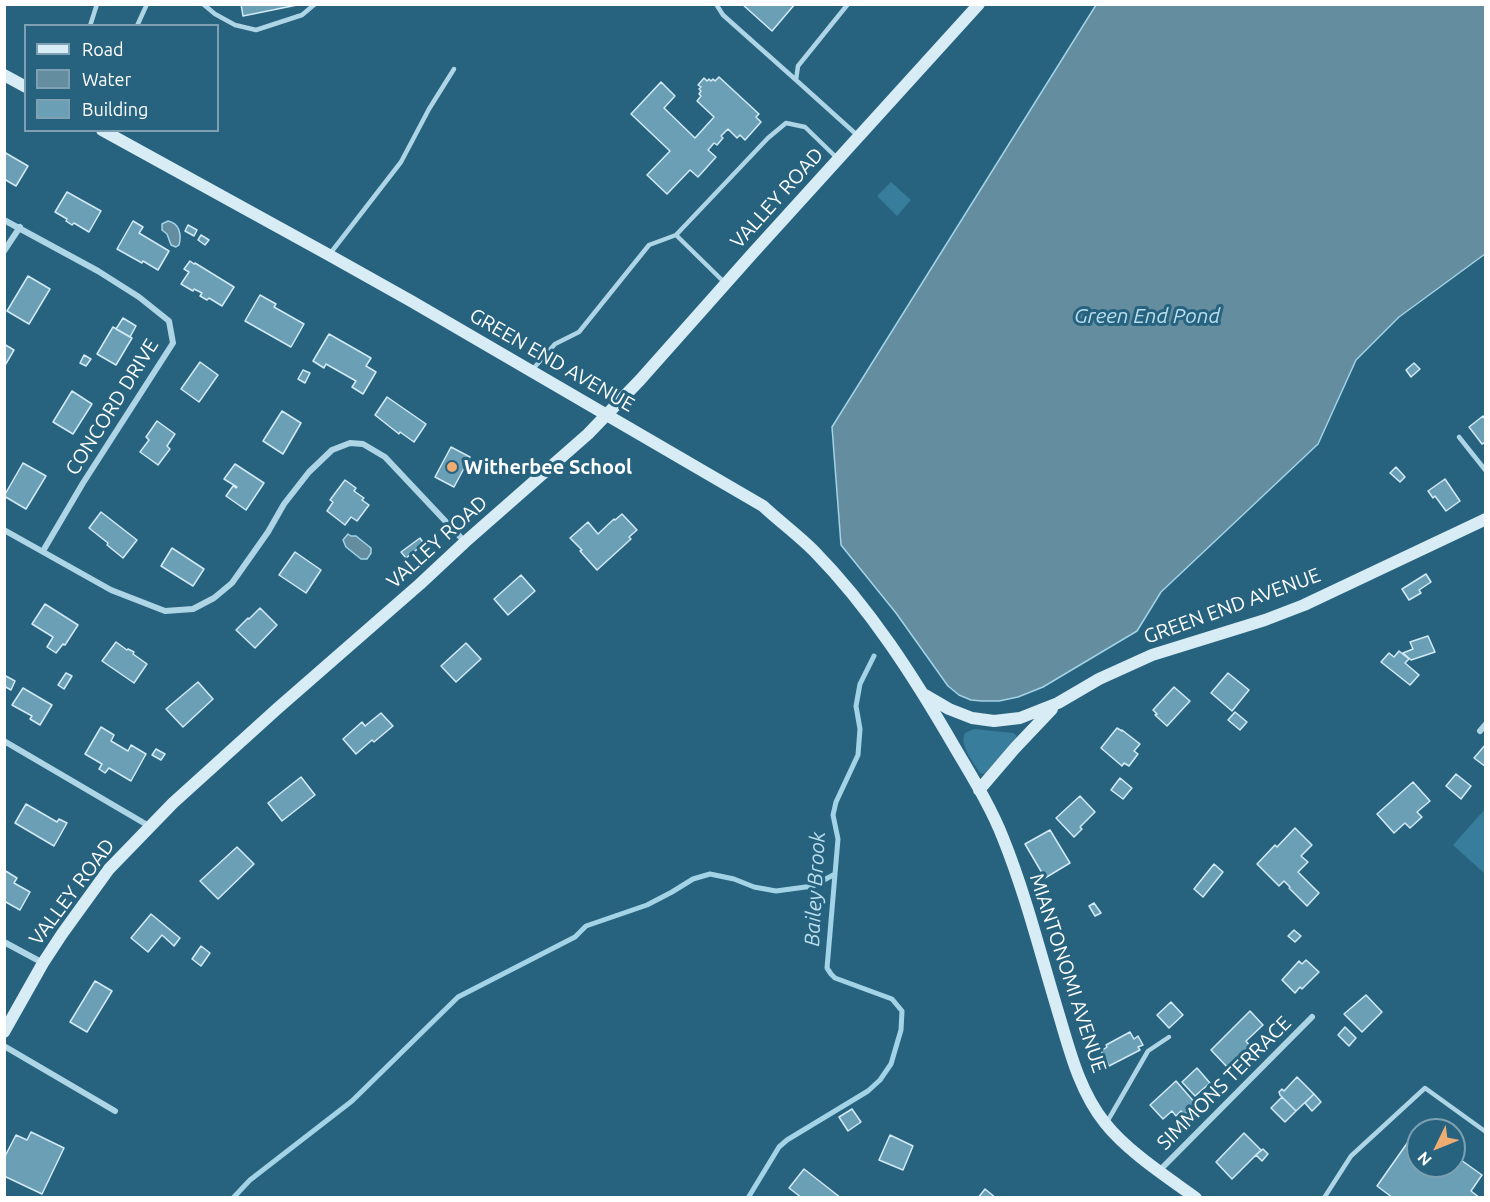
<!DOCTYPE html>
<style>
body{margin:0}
#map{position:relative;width:1490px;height:1202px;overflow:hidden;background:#27637f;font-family:Ubuntu,sans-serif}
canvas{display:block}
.frame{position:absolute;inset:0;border:6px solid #fff;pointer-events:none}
.legend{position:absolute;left:24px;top:24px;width:195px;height:108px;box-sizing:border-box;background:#27637f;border:2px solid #7da1b2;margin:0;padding:8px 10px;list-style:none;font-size:18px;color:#fff}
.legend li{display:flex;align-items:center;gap:12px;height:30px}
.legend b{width:30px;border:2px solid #7da1b2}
.north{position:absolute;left:1406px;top:1118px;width:60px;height:60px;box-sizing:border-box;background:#27637f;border:2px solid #7da1b2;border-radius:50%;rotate:227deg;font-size:16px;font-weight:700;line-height:24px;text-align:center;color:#fff}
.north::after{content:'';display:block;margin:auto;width:21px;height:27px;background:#eeac73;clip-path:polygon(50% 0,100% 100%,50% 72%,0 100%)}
</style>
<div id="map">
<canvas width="1490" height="1202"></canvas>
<div class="frame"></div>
<ul class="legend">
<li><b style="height:8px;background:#d7ecf5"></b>Road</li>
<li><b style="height:16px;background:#648ea0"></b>Water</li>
<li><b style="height:16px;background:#6b9fb6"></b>Building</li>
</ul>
<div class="north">N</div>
</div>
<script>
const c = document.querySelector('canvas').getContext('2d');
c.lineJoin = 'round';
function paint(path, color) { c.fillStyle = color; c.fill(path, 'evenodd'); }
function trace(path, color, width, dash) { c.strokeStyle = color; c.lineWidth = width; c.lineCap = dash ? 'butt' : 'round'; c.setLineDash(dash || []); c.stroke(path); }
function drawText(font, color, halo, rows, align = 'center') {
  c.font = font + ' Ubuntu,sans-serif'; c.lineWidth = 6; c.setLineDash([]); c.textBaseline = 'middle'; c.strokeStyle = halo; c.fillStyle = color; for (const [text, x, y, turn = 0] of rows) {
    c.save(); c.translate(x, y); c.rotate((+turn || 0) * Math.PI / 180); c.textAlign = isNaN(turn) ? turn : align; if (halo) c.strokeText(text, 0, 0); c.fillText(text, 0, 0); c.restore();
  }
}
paint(new Path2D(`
 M 891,182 L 911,200 L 897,216 L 877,196 Z
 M 974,729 L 1013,733 L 1016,735 L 1017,738 L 984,774 L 980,773 C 973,761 959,746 965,733 Z
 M 1485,809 L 1485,874 L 1453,845 Z`), '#387d9b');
const water = new Path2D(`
 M 1096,5 L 1485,5 L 1485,254 L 1399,317 L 1356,360 L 1318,444 L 1161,592 L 1137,631 L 1043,687 L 1018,697 L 999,701 L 982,701 L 971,700 L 959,695 L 948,686 L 896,613 L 841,545 L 832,427 Z
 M 168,221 C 179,223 182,234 179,245 L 176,247 L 171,245 L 167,234 L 162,230 L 162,224 Z
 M 348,534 L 351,536 L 356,536 L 371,548 L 371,553 L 367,559 L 361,559 L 346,547 L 343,540 Z`);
paint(water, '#648ea0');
trace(water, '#a2d3e6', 1.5);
trace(new Path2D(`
 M 233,1198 L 250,1180 L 352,1101 L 458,997 L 575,937 L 586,926 L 647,905 L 672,892 L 693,879 L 710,874 L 734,879 L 754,887 L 776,891 L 813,886 L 835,874
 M 748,1198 L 779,1147 L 787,1140 L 868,1091 L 880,1080 L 891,1064 L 901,1030 L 902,1011 L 892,999 L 835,978 L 831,974 L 827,968 L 838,839 L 833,815 L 836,802 L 858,755 L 860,729 L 856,706 L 860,684 L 874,656`), '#a2d3e6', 5);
const building = new Path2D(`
 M 241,4 L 302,4 L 243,16 Z
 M 742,4 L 795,4 L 772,31 Z
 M 719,77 L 759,114 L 756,117 L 761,122 L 745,140 L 740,135 L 737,138 L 728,129 L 721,136 L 723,138 L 717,145 L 714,143 L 708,150 L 716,157 L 698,177 L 690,170 L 667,194 L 647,175 L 670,151 L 631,114 L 661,82 L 675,96 L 664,108 L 695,138 L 714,117 L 697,101 L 701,96 L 699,94 L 701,91 L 699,89 L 701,87 L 698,85 L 704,78 L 707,81 L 709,79 L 711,81 L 713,79 L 715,81 Z
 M 4,152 L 28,166 L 16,186 L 4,179 Z
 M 67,192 L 101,211 L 89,232 L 74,223 L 72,225 L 66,221 L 67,219 L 55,212 Z
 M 133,221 L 143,227 L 139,233 L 169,251 L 158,270 L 143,261 L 142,263 L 117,249 Z
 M 188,225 L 197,230 L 194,236 L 185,231 Z
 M 201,235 L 209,240 L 205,245 L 198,240 Z
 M 190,261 L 194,264 L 195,263 L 234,287 L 222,306 L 209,298 L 207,300 L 200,296 L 202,293 L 194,289 L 193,291 L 181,284 L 189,272 L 184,269 Z
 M 28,276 L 50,289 L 29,324 L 7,311 Z
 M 260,295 L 276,304 L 274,307 L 304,324 L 291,347 L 245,321 Z
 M 123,318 L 136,326 L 130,337 L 116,329 Z
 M 113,327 L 132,338 L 116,365 L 97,354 Z
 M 329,334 L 371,358 L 366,366 L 376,372 L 363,394 L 352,387 L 356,381 L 326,364 L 324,368 L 313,361 Z
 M 4,344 L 14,350 L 4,367 Z
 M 84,355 L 91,359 L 86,366 L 80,363 Z
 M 200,362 L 218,375 L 199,402 L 181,389 Z
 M 1414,363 L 1420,369 L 1411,377 L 1406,370 Z
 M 303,370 L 310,373 L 305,383 L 298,379 Z
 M 72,391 L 92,404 L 73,434 L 53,422 Z
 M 387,397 L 426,424 L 414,442 L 400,432 L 399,434 L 375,415 Z
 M 282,411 L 301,423 L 283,454 L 263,441 Z
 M 1483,416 L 1486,420 L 1486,442 L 1482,444 L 1469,427 Z
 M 157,421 L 175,434 L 167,446 L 170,449 L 158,465 L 140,452 L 149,440 L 146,437 Z
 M 451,447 L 470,457 L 454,487 L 435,477 Z
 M 23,463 L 46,476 L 26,509 L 4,496 Z
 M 235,464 L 264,483 L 246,510 L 226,496 L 233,486 L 236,488 L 237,487 L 224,479 Z
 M 1396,467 L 1405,477 L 1400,482 L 1390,473 Z
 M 1445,479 L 1460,501 L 1446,511 L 1435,496 L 1433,498 L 1428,491 Z
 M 345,480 L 356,488 L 354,491 L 364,498 L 362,500 L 369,505 L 357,521 L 351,517 L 345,525 L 327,511 L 333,502 L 330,500 Z
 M 101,512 L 137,540 L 123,558 L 107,545 L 108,543 L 89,528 Z
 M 622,514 L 637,530 L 629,537 L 631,539 L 597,570 L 580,551 L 582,550 L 570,538 L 588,522 L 598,534 L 614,519 L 615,520 Z
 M 420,538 L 424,544 L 406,558 L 401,552 Z
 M 172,548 L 204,569 L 193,586 L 161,566 Z
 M 295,552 L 321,570 L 306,593 L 279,575 Z
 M 1426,574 L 1431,582 L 1419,590 L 1421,593 L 1409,600 L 1402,589 Z
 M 521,575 L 535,591 L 508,615 L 494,599 Z
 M 45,604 L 78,625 L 65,645 L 63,644 L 56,653 L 47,647 L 53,637 L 32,624 Z
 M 260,608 L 277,625 L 255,648 L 236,630 L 248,618 L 249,619 Z
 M 1428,636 L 1435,652 L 1411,660 L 1403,653 L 1413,649 L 1410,642 Z
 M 116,642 L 127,650 L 128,649 L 134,652 L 133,654 L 147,664 L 134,683 L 102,661 Z
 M 466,643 L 481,659 L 456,682 L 441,666 Z
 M 1399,651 L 1409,659 L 1405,663 L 1419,675 L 1410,685 L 1381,662 L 1389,653 L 1394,657 Z
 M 66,673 L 72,676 L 64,689 L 58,685 Z
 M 1228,673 L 1249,690 L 1232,711 L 1211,693 Z
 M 4,675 L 15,681 L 11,690 L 4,686 Z
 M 198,682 L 213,699 L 183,727 L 166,709 Z
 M 1174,687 L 1190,701 L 1167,726 L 1155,715 L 1157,714 L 1153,710 Z
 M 23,688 L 52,705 L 40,725 L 30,719 L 32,716 L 12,705 Z
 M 1235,712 L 1247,722 L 1240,730 L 1228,720 Z
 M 381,713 L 393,726 L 374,742 L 372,740 L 356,754 L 343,739 L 362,722 L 365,726 Z
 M 101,727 L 114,735 L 111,741 L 128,751 L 131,745 L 146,754 L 131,781 L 109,768 L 105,773 L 99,769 L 102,764 L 85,754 Z
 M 1117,728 L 1122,731 L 1122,730 L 1140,744 L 1134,751 L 1138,754 L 1129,766 L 1124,763 L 1122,766 L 1101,748 Z
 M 1486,744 L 1486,767 L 1474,758 Z
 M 156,749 L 165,754 L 161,760 L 152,755 Z
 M 1456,774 L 1471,786 L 1461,799 L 1446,786 Z
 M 301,777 L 315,795 L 282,821 L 268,803 Z
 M 1120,778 L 1132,788 L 1123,799 L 1111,790 Z
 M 1413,782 L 1430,801 L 1417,812 L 1422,817 L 1410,828 L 1405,823 L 1394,833 L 1377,814 Z
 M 1080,796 L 1095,812 L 1080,827 L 1082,829 L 1074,837 L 1056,818 Z
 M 26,804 L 57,822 L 59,819 L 67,823 L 54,846 L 15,823 Z
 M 1295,828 L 1312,845 L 1301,856 L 1308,862 L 1298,872 L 1319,893 L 1307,906 L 1289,888 L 1290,887 L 1284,881 L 1279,886 L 1257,864 L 1275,845 L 1277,847 Z
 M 1050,830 L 1070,863 L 1045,878 L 1025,844 Z
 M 237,847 L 254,864 L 218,899 L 200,881 Z
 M 1214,864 L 1223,872 L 1203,897 L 1194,889 Z
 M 4,870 L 17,878 L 14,883 L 30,892 L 20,910 L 4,901 Z
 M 1094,903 L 1101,913 L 1095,916 L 1089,906 Z
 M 151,914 L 180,938 L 174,946 L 162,935 L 148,952 L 131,938 Z
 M 1294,930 L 1301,936 L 1295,942 L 1288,936 Z
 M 201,946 L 210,953 L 201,966 L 192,959 Z
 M 1306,960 L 1319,972 L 1302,989 L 1300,987 L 1295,993 L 1282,980 L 1299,961 L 1302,964 Z
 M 95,981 L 112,991 L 87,1032 L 70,1022 Z
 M 1366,995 L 1382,1012 L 1362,1032 L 1344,1014 Z
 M 1171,1002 L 1183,1015 L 1169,1028 L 1157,1015 Z
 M 1250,1011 L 1263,1025 L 1246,1041 L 1250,1046 L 1243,1052 L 1245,1054 L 1229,1069 L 1211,1050 Z
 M 1345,1027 L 1356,1038 L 1349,1046 L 1338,1035 Z
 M 1130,1032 L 1134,1039 L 1138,1036 L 1143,1045 L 1138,1047 L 1140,1050 L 1109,1066 L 1101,1051 L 1107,1047 L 1106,1045 Z
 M 1197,1068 L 1210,1083 L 1195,1096 L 1182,1082 Z
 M 1297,1077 L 1314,1094 L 1296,1111 L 1280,1095 L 1279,1092 L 1282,1089 L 1284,1091 Z
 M 1176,1081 L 1196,1104 L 1184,1115 L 1181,1111 L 1176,1116 L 1172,1111 L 1163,1119 L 1150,1105 Z
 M 1314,1094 L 1321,1102 L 1312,1111 L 1305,1103 Z
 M 1282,1097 L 1296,1111 L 1285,1122 L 1271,1108 Z
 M 852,1109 L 861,1122 L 848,1131 L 839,1117 Z
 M 31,1132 L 64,1148 L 42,1194 L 4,1176 L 4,1158 L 16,1135 L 27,1140 Z
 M 1415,1132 L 1418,1134 L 1418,1166 L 1454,1166 L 1454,1155 L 1482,1175 L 1471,1191 L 1480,1198 L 1393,1198 L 1377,1186 Z
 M 1244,1133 L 1261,1150 L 1232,1179 L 1216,1162 Z
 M 890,1135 L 913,1146 L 903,1170 L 879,1160 Z
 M 1263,1149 L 1268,1154 L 1262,1161 L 1256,1155 Z
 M 804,1169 L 841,1198 L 802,1198 L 789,1188 Z
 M 985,1189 L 996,1198 L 978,1198 Z`);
paint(building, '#6b9fb6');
trace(building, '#d1eaf5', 1.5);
trace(new Path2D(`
 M 203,4 L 215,14 L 235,25 L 256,30 L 302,15 L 315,4
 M 716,4 L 723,15 L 796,80
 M 848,4 L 798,66 L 796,80 L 857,135
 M 90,26 L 97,4
 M 137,26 L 147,4
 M 676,235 L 724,282
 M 329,255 L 401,162 L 429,109 L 454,69
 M 533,369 L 555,344 L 579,332 L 649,245 L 676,235 L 768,138 L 786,123 L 805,127 L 836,157
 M 1459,437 L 1486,471
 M 1107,1122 L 1148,1051 L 1169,1037
 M 1324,1198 L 1351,1156 L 1425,1088 L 1486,1132`), '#aed5e6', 4.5);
trace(new Path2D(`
 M 4,220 L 98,271 L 139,297 L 169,321 L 173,343 L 83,483 L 43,551
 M 4,251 L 20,227
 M 4,530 L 111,590 L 165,611 L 193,609 L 214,598 L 232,583 L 268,532 L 284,504 L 309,472 L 332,450 L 350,443 L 363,444 L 385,457 L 465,542
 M 1480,731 L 1486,724
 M 4,741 L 149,826
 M 4,942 L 43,963
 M 4,1046 L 115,1111
 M 1159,1171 L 1312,1017`), '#aed5e6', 6);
trace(new Path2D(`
 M 4,75 L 26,87
 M 102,130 L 329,255 L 411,301 L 763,506 C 779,521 798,535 814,551 C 870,608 914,677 954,746 C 971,775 991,807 1003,838 C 1026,895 1041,956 1059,1015 C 1070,1052 1080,1092 1105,1123 C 1127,1151 1167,1177 1196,1198
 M 925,695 L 949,709 L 972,718 L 994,721 L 1020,718 L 1058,703 L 1099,679 L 1152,655 L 1265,620 L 1304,605 L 1486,519
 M 979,790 L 1015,748 L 1052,709
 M 4,1032 L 43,963 L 62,934 L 109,869 L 173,803 L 278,708 L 420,584 L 465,542 L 588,434 L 640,380 L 752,254 L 979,4`), '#d7ecf5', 12);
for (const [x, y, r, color] of [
 [452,467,6,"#eeac73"]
]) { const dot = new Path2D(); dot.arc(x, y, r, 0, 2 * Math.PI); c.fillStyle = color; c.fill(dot); trace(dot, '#27637f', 2); }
drawText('20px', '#fff', '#27637f', [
 ["VALLEY ROAD",777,198,-48],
 ["GREEN END AVENUE",552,360,30],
 ["CONCORD DRIVE",112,407,-58],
 ["VALLEY ROAD",437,542,-42],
 ["GREEN END AVENUE",1232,606,-20],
 ["VALLEY ROAD",72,892,-53],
 ["MIANTONOMI AVENUE",1068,973,72],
 ["SIMMONS TERRACE",1224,1083,-45]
]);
drawText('bold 20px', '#fff', '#27637f', [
 ["Witherbee School",464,467]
], 'left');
drawText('italic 21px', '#b9deed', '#27637f', [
 ["Green End Pond",1147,316],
 ["Bailey Brook",815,889,-87]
]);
</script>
